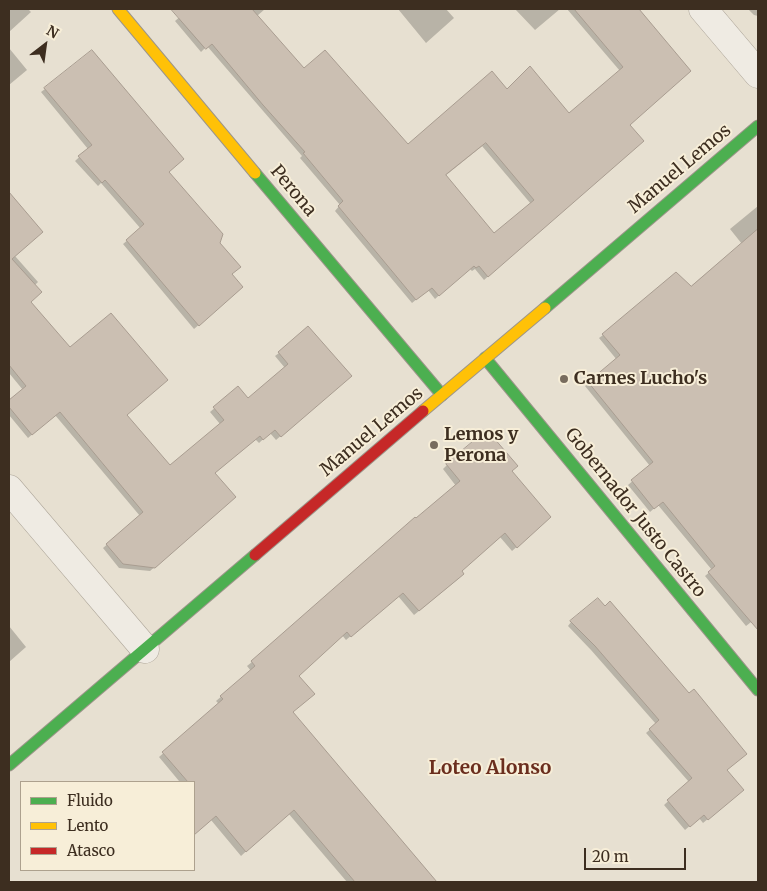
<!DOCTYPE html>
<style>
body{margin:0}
#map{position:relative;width:767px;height:891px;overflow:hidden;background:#e7e0d1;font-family:Merriweather,serif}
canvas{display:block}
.frame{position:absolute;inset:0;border:10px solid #3d2e20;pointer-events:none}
.legend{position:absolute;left:20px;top:781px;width:175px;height:90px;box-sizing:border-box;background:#f7eed8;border:1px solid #ada18e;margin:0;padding:6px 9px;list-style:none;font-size:15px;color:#3d2e20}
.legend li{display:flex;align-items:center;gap:10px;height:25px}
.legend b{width:25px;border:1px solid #ada18e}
.north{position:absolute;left:20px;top:20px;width:50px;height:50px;-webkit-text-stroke:4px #f7eed8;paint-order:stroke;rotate:30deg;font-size:14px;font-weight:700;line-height:20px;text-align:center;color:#3d2e20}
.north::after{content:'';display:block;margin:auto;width:18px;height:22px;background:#3d2e20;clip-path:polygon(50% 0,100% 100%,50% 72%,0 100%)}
.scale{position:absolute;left:584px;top:848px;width:102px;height:22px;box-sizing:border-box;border:2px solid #3d2e20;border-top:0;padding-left:6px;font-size:15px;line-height:18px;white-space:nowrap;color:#3d2e20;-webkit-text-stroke:4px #f7eed8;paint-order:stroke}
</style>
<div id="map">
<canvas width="767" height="891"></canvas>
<div class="frame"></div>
<ul class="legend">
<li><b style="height:6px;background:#4caf50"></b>Fluido</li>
<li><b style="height:6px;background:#ffc107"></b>Lento</li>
<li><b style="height:6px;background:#c62828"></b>Atasco</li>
</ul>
<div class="north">N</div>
<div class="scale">20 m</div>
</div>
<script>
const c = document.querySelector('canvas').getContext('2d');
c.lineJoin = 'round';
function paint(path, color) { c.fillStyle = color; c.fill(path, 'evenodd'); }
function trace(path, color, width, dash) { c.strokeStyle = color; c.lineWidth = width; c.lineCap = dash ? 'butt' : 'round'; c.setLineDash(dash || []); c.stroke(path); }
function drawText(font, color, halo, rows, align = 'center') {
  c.font = font + ' Merriweather,serif'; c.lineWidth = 4; c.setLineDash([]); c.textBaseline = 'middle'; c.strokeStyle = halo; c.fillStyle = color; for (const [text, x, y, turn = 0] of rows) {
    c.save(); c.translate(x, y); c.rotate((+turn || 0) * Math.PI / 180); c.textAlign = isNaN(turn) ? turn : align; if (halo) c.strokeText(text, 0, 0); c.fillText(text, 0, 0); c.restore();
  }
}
paint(new Path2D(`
 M 9,9 L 28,9 L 31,12 L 9,32 Z
 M 189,9 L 265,9 L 257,16 L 304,70 L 408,146 L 507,91 L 569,115 L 620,71 L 567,9 L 637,9 L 689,71 L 628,125 L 638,144 L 484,280 L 475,269 L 472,271 L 469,268 L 435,299 L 428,290 L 412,303 L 335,211 L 340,205 L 300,158 L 302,156 L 207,46 L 201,52 L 175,21 ZM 482,146 L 531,204 L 494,235 L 445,176 Z
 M 398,9 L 446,9 L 454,18 L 426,43 Z
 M 515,9 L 560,9 L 535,30 Z
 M 748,9 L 758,9 L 758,16 L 754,15 Z
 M 9,48 L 27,70 L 9,85 Z
 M 45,89 L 167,172 L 219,244 L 238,291 L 194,329 L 123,244 L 141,229 L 101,183 L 98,186 L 75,161 L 88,149 L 41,92 Z
 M 758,206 L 758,374 L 723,405 L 758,445 L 758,473 L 745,484 L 758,501 L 758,623 L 755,619 L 746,626 L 705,576 L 712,570 L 658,505 L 650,512 L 628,485 L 650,466 L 585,386 L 617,360 L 599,338 L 603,335 L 690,288 L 742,244 L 730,229 Z
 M 15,256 L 38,282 L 34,286 L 30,302 L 170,467 L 220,424 L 210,412 L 238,388 L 248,399 L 285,368 L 275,356 L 279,353 L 346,380 L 276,440 L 270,433 L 259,443 L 255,439 L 214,474 L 230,501 L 150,571 L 119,568 L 103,548 L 140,516 L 55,415 L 28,438 L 9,415 L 9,402 L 23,390 L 9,373 L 9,261 Z
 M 447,465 L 511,471 L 545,522 L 512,551 L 500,537 L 460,572 L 458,579 L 414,615 L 398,596 L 346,640 L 342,635 L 297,676 L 292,712 L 435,882 L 347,882 L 288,813 L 241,856 L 211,820 L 194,834 L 194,782 L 178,782 L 179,781 L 159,757 L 219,704 L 216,701 L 251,671 L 247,666 L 252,662 L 415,518 L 416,520 L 456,486 L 443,469 Z
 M 571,622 L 726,771 L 738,794 L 703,823 L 699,818 L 685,830 L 664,805 L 689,782 L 646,733 L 656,724 L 591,650 L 568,626 Z
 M 9,626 L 26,647 L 9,662 Z`), '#0003');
const building = new Path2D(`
 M 171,9 L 252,9 L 304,68 L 325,50 L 408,144 L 492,71 L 507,89 L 530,66 L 569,113 L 623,67 L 574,9 L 639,9 L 691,71 L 630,125 L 644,141 L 488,277 L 479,266 L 476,268 L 474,266 L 439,296 L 432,288 L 416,300 L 338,206 L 343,201 L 303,153 L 305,152 L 263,105 L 212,44 L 206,49 ZM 486,143 L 534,200 L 494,233 L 446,175 Z
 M 92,50 L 184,159 L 169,172 L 223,234 L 220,243 L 241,267 L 232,274 L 243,287 L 199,326 L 126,240 L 144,224 L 105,180 L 102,183 L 78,156 L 92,145 L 44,88 Z
 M 9,192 L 43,232 L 12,259 L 42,292 L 31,302 L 70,347 L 111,313 L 168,380 L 127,415 L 170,465 L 224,420 L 213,407 L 238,386 L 248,398 L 288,364 L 278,352 L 308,326 L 352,376 L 281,437 L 275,430 L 263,440 L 260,436 L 215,473 L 236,497 L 155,568 L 123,564 L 106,544 L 143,512 L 60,412 L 32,435 L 9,407 L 9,400 L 26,386 L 9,365 Z
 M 758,229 L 758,630 L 708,572 L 715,566 L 663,502 L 654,509 L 631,480 L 653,462 L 588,382 L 620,355 L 602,334 L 676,272 L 691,286 Z
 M 487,430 L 518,466 L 512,471 L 551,517 L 517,548 L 505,533 L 462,571 L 464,574 L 419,611 L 403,593 L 351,637 L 347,632 L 299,676 L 315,694 L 293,712 L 437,882 L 355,882 L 294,810 L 246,852 L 216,816 L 194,835 L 194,782 L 188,782 L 162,752 L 223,699 L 220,696 L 255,666 L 251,661 L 415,517 L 416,518 L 460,481 L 446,464 Z
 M 598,598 L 605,606 L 610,601 L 689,693 L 694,689 L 747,754 L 727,770 L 744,790 L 708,820 L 704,815 L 690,827 L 667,800 L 692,778 L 649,729 L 659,720 L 595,646 L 570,621 Z`);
paint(building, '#cbbfb2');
trace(building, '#a89c90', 1);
const street = new Path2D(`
 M 703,9 L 758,74
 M 9,489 L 145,649`);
const fast = new Path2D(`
 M 255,173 L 442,395
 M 545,308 L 758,126
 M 485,358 L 758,690
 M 9,765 L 255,555`);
const slow = new Path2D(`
 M 118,9 L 255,173
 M 423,411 L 545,308`);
const jam = new Path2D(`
 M 255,555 L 423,411`);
trace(street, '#ada599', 29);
trace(fast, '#9c958a', 13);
trace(slow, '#9c958a', 13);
trace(jam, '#9c958a', 13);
trace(street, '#efebe3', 28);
trace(fast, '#4caf50', 11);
trace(slow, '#ffc107', 11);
trace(jam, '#c62828', 11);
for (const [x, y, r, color] of [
 [564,379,5,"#786c5e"],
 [434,445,5,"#786c5e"]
]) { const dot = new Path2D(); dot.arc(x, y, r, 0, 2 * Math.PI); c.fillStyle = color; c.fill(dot); trace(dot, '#f7eed8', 2); }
drawText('18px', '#3d2e20', '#f7eed8', [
 ["Manuel Lemos",680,169,-40],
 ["Perona",293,191,50],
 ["Manuel Lemos",372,432,-40],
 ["Gobernador Justo Castro",635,513,51]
]);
drawText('bold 18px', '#3d2e20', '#f7eed8', [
 ["Carnes Lucho's",574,379],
 ["Lemos y",444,435],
 ["Perona",444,456]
], 'left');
drawText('bold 19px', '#6b2e1e', '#f7eed8', [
 ["Loteo Alonso",490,769]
]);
</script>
